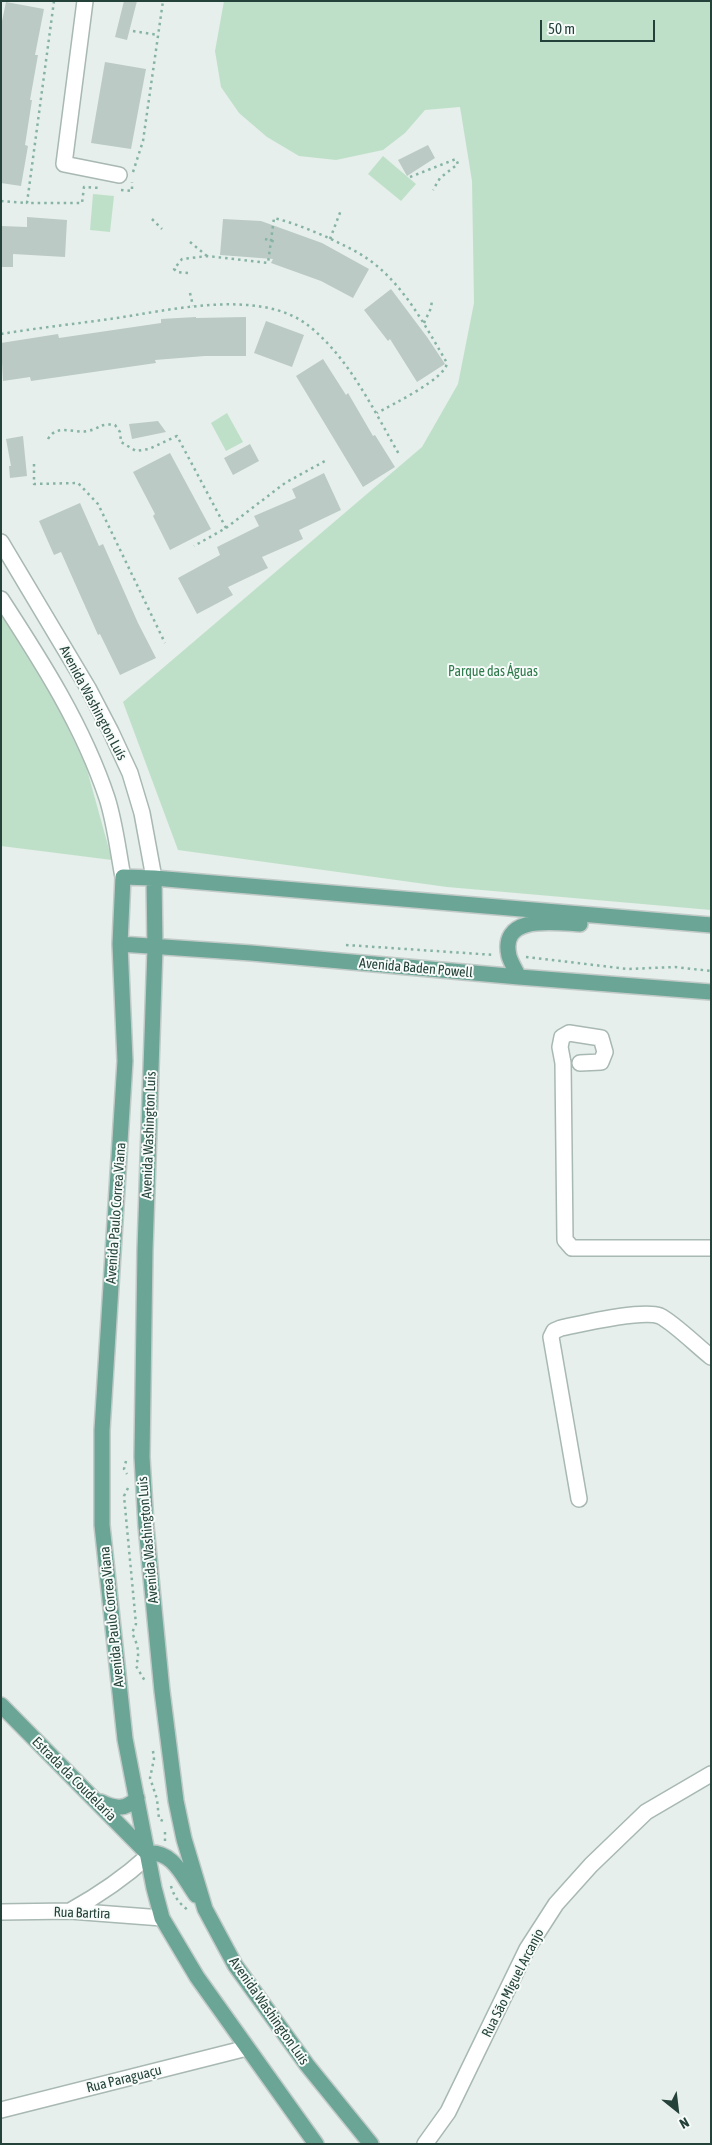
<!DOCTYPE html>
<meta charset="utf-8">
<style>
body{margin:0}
#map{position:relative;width:712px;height:2145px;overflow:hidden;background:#e6efeb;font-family:"Asap Condensed",sans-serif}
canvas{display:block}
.frame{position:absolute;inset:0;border:2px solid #24423a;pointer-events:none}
.north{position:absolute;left:652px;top:2085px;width:50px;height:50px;-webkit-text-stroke:4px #f7fbf9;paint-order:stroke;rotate:151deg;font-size:14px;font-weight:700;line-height:20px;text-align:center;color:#24423a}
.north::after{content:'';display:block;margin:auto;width:18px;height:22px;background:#24423a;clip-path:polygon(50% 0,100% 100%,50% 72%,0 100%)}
.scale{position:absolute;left:540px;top:20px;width:115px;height:22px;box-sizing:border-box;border:2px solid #24423a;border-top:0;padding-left:6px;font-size:15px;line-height:18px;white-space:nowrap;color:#24423a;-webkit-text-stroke:4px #f7fbf9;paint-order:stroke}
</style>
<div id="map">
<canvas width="712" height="2145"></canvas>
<div class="frame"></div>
<div class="north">N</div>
<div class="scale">50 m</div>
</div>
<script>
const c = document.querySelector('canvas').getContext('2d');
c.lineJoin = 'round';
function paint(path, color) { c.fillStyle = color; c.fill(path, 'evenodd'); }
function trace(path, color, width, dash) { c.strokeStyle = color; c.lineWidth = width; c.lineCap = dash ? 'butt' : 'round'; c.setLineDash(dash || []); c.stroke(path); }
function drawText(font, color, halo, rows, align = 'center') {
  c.font = font + ' "Asap Condensed",sans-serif'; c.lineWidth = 4; c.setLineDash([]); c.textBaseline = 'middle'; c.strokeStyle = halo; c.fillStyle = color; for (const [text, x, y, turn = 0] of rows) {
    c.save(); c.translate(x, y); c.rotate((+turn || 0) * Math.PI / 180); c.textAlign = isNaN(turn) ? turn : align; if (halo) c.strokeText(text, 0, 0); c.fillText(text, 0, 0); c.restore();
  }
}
paint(new Path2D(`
 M 224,1 L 711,1 L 711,910 L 447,887 L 178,850 L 123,702 L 422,447 L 458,384 L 474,303 L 472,181 L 460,107 L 425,110 L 405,133 L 383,150 L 336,160 L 299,156 L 267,137 L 239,113 L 221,87 L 215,51 Z
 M 383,156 L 416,184 L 401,201 L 368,174 Z
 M 93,194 L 114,196 L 110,232 L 90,230 Z
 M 227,413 L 243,442 L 226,451 L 211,423 Z
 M 1,613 L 47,684 L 86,766 L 112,860 L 1,846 Z`), '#bfe0c8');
paint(new Path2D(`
 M 124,1 L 137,1 L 127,40 L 115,37 Z
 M 6,2 L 44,9 L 35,55 L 38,55 L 30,100 L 32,100 L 25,145 L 28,146 L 21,186 L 1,183 L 1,26 Z
 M 105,62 L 146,69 L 131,149 L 91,143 Z
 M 428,145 L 435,158 L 407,176 L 398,160 Z
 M 27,217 L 67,220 L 65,257 L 13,254 L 13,267 L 1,267 L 1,226 L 27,227 Z
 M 223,219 L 261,221 L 322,243 L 369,269 L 353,298 L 321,281 L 271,263 L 273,259 L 220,255 Z
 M 391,289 L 427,337 L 445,364 L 417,382 L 390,339 L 388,341 L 364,310 Z
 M 196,317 L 196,318 L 246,317 L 246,356 L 205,356 L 155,360 L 156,363 L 31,381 L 30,377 L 3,381 L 1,343 L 58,334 L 59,338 L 161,323 L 161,319 Z
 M 266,321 L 304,335 L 292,367 L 254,353 Z
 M 323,359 L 346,395 L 348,393 L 373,436 L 375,435 L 395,467 L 363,487 L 296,376 Z
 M 158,421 L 166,432 L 132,439 L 129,424 Z
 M 23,436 L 27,476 L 10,478 L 9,466 L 11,466 L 6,439 Z
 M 250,444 L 259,461 L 233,475 L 224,458 Z
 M 170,453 L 211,529 L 170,550 L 153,516 L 155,514 L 133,472 Z
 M 324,473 L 341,510 L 299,530 L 303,539 L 262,557 L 268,568 L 228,587 L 233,595 L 197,614 L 178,578 L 220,555 L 217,547 L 259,526 L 254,516 L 296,498 L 292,489 Z
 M 80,503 L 99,546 L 103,544 L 138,623 L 156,658 L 120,675 L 100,634 L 98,635 L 61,552 L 54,555 L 39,521 Z`), '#bbcac4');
const minor = new Path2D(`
 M 85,1 L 64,164 L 119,175
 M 1,542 L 88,688 L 111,732 L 130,773 L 142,813 L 154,878
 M 1,599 C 42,662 83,726 107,798 C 115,823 118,851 123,877
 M 580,1063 L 601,1062 L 605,1052 L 601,1038 L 569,1033 L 562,1037 L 560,1047 L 563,1063 L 565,1240 L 572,1248 L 711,1248
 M 579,1499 L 551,1337 L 554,1331 L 561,1328 C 581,1324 642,1309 660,1316 C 674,1323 697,1346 711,1357
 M 70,1911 C 99,1895 124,1878 148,1856
 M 1,1912 L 70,1911 L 162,1918
 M 1,2110 L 247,2048
 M 425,2144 L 448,2112 L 527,1949 L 556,1904 L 591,1865 L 646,1812 L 711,1774`);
const major = new Path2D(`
 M 154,878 L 155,948 L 145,1250 L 142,1457 L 146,1526 L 162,1691 L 176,1801 L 184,1839 L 205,1909 L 235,1965 L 307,2065 L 371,2144
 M 120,944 L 251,953 L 519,977 L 711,992
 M 519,977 C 516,971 511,963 509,956 C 499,913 557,923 580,924
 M 1,1705 L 147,1853
 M 101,1802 C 115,1809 126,1810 137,1798
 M 147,1853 C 173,1850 183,1877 196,1895
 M 316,2144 L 197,1977 L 162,1918 L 154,1888 L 125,1739 L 102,1525 L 102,1430 L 125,1061 L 120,944 L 123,877 L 154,878 L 711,925`);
trace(minor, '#a8b8b2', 18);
trace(major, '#c2cac8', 18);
trace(new Path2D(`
 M 54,1 L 27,203 L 82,203 L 84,187 L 101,188
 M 133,31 L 158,35
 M 133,172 L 143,141 L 163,1
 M 410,177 L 456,159 L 458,164 L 440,178 L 433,190
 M 121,190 L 132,191 L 132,182
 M 1,201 L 27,203
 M 152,219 L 162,229
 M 265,239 L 276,242
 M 330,239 L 341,210
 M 190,242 L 207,256
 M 188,273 L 177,272 L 174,269 L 182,259 L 207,256 L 268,263 L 274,218 C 294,223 313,231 331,239 C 345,246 359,252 372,262 C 405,287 426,327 447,363 C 445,379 393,404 377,413
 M 190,293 L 193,306
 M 424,323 L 431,308 L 432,300
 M 1,334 C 37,328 74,324 110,319 C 167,311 260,287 309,326 C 350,359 374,411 400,456
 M 48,439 C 57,423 74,434 88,431 C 101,428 99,423 115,425 L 120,432 L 121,442 L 136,451 L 149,449 L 177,436 L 226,528 L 194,546
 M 34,464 L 34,484 L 78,483 L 98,504 L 165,643
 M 226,528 L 285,483 L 325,461
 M 346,945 L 495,955
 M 526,957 L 628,969 L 675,967 L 711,971
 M 126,1461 L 124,1469 L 127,1474
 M 128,1488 L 124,1496 L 136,1624 L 132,1633 C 138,1645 140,1653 136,1666 L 145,1681
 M 153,1751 L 154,1759 L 150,1778 L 157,1799 L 159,1819 L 165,1822
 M 165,1841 L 165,1829
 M 171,1886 C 174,1897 180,1904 189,1911`), '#86b3a5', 2.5, [2.5, 4]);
trace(minor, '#fff', 15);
trace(major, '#6aa596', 15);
drawText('14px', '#2d7a4b', '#f7fbf9', [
 ["Parque das Águas",493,672]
]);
drawText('14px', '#24423a', '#f7fbf9', [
 ["Avenida Washington Luís",93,703,62],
 ["Avenida Baden Powell",416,968,5],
 ["Avenida Washington Luis",149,1135,-88],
 ["Avenida Paulo Correa Viana",116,1213,-86],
 ["Avenida Washington Luis",148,1540,-95],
 ["Avenida Paulo Correa Viana",112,1617,-96],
 ["Estrada da Coudelaria",74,1779,45],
 ["Rua Bartira",82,1913,2],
 ["Rua São Miguel Arcanjo",513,1983,-63],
 ["Avenida Washington Luis",269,2011,55],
 ["Rua Paraguaçu",124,2079,-14]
]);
</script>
